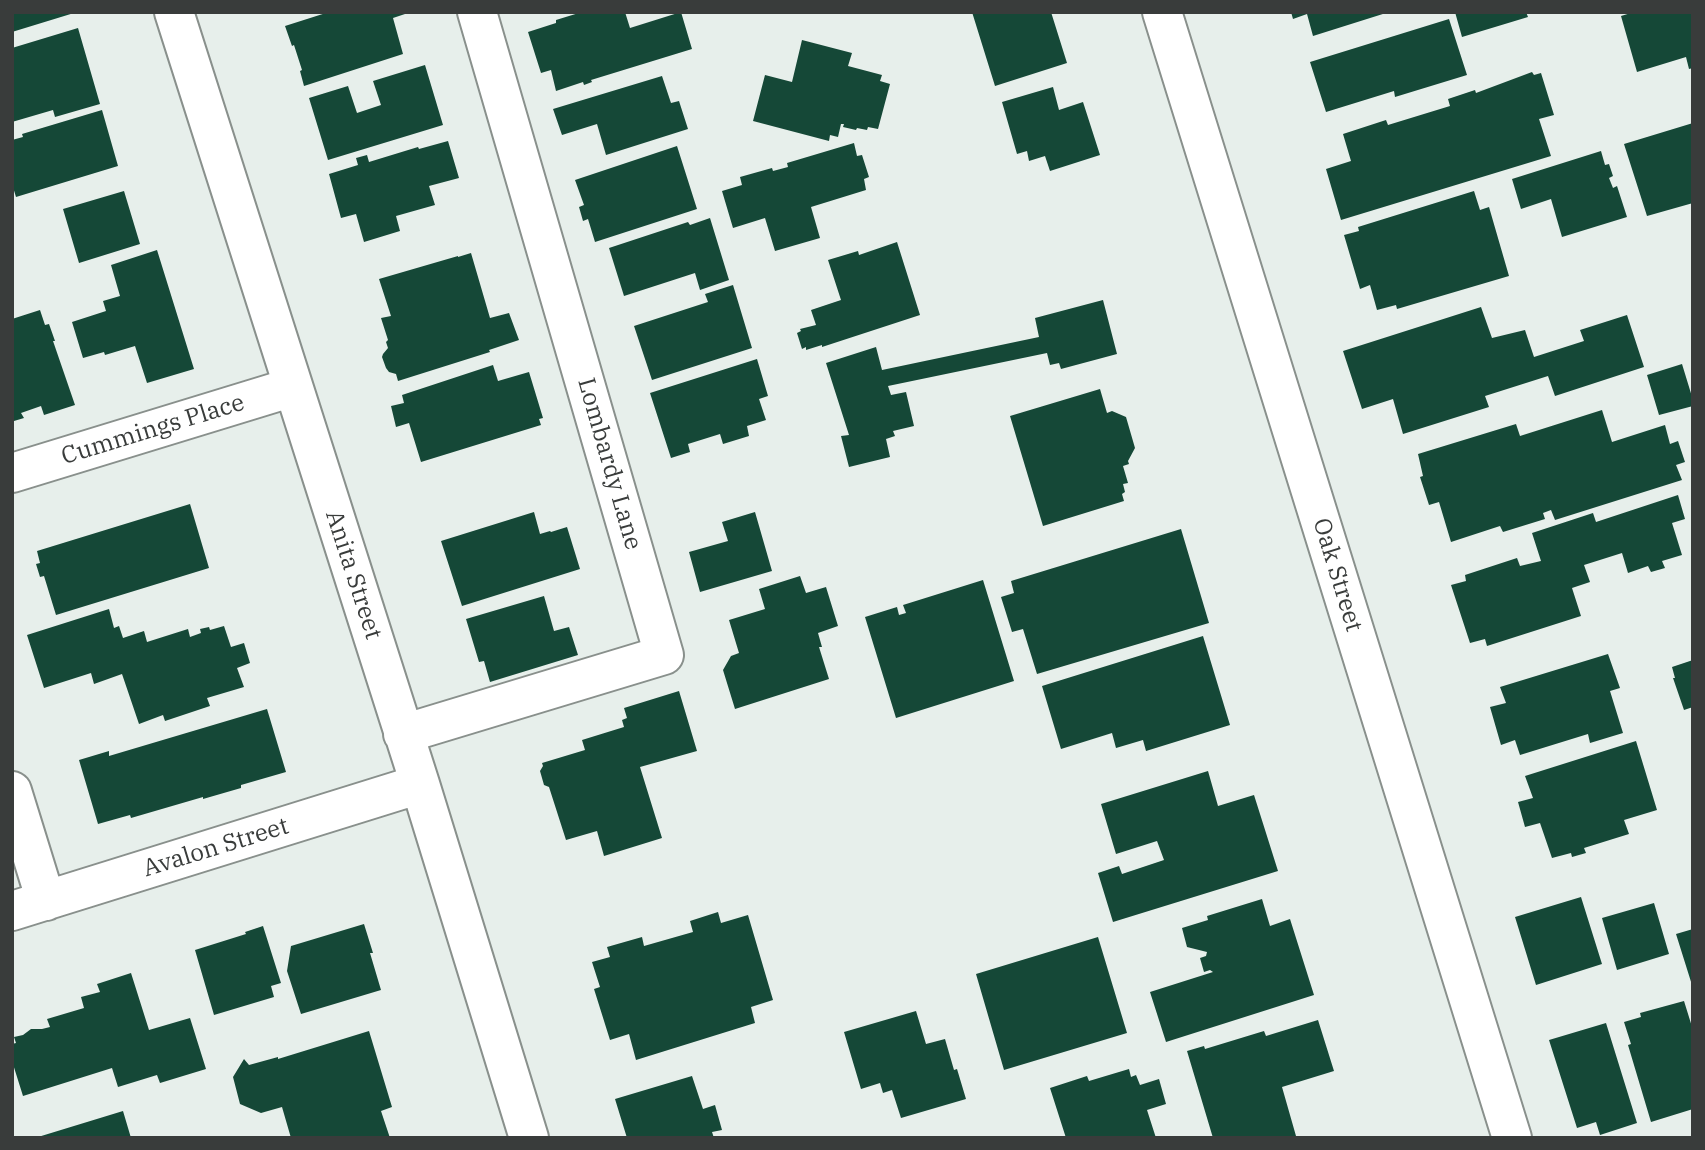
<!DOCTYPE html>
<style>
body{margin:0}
#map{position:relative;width:1705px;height:1150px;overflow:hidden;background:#e7efeb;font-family:"IBM Plex Serif",serif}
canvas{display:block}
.frame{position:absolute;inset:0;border:14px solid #393c3b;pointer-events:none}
</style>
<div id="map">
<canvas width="1705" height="1150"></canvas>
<div class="frame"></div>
</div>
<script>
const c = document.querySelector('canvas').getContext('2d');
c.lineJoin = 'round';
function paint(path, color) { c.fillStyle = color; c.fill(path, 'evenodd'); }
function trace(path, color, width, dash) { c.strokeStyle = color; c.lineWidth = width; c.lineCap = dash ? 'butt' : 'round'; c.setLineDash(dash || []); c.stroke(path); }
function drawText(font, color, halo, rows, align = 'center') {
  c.font = font + ' "IBM Plex Serif",serif'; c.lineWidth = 7; c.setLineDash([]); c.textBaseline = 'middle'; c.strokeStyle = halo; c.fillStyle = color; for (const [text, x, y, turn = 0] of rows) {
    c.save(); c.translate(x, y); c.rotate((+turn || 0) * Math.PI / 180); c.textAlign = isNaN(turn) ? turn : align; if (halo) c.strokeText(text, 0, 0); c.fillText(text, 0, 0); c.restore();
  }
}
paint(new Path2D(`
 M 12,12 L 74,12 L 74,13 L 12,32 Z
 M 329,12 L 411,12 L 393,18 L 403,54 L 304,86 L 300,71 L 302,70 L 294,45 L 292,46 L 285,26 Z
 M 582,12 L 625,12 L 630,28 L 681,12 L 692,49 L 591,80 L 592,82 L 584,85 L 583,82 L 556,91 L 551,70 L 541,73 L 528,32 L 556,23 L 556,20 Z
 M 972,12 L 1051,12 L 1067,63 L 995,86 Z
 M 1291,12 L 1386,12 L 1386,13 L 1313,36 L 1307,14 L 1293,19 Z
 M 1455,12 L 1526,12 L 1528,17 L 1462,37 Z
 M 1634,12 L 1693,12 L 1693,68 L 1689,69 L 1686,57 L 1637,72 L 1621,16 Z
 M 1449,19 L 1467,75 L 1395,97 L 1394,91 L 1326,112 L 1310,62 Z
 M 78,28 L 100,104 L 55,117 L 53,110 L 12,122 L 12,48 Z
 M 802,40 L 852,53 L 848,66 L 882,75 L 880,81 L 890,84 L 878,129 L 868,127 L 867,130 L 857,128 L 856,130 L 843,127 L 844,124 L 841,124 L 838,137 L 830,135 L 829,141 L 753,121 L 765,75 L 792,82 Z
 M 425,65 L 443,125 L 328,160 L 309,98 L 348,86 L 357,113 L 381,105 L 373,81 Z
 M 1532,72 L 1534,75 L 1541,73 L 1554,115 L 1539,119 L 1551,156 L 1341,220 L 1326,169 L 1351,161 L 1343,134 L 1386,120 L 1388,125 L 1450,106 L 1448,99 L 1475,90 L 1476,93 Z
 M 662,76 L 671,103 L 679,101 L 688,129 L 606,155 L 597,124 L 562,135 L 553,109 Z
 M 1053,87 L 1059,110 L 1083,102 L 1100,155 L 1050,171 L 1045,156 L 1029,161 L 1027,151 L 1017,154 L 1002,102 Z
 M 102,110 L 118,166 L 16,197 L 12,184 L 12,140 L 23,137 L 22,134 Z
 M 1693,123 L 1693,203 L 1647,216 L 1624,144 Z
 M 448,141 L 459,178 L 429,186 L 435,205 L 396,216 L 400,231 L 364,242 L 356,214 L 341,218 L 329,174 L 358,165 L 356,158 L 367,155 L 369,162 L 418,147 L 419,149 Z
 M 854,143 L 857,156 L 862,155 L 869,177 L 864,179 L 866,190 L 811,207 L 820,238 L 775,251 L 765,218 L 733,228 L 722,191 L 742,185 L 740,177 L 772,168 L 773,171 L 788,167 L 787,163 Z
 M 677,146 L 697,209 L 595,242 L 588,219 L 583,221 L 579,207 L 584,205 L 575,180 Z
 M 1601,151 L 1605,165 L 1609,164 L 1613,176 L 1609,178 L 1613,188 L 1617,186 L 1627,217 L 1562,237 L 1551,199 L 1521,209 L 1512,179 Z
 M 124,191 L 140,244 L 79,263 L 63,209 Z
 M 1474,191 L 1480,210 L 1489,207 L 1509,276 L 1397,309 L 1396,305 L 1377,310 L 1370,285 L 1360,289 L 1344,235 L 1359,231 L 1358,227 Z
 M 710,218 L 729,280 L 700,290 L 695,273 L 624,296 L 609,248 L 688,222 L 690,225 Z
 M 897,242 L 920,315 L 822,347 L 822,345 L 806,350 L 806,347 L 802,349 L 797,333 L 801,331 L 800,329 L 816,325 L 811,310 L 841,300 L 828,260 L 858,251 L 859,255 Z
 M 157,250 L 194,369 L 147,383 L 135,346 L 105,355 L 104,352 L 83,358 L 72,322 L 106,311 L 103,301 L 120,296 L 111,265 Z
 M 471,253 L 490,318 L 509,313 L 519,340 L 489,350 L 490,352 L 398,381 L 396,374 L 389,372 L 386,368 L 382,357 L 383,354 L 388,348 L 386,342 L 388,340 L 381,318 L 391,316 L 379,279 L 458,256 L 458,257 Z
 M 733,285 L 752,348 L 652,380 L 634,326 L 708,302 L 705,294 Z
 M 1103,300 L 1117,354 L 1061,369 L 1059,363 L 1050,365 L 1047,353 L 888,386 L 891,395 L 906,392 L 914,426 L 893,431 L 895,436 L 886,439 L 890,457 L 849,467 L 841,436 L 849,435 L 826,363 L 876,347 L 882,370 L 1039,337 L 1035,318 Z
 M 1481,307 L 1492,338 L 1525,330 L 1534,357 L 1584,341 L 1580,330 L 1627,315 L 1644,367 L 1555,396 L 1548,376 L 1485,396 L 1489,407 L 1403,434 L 1393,399 L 1362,409 L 1343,351 Z
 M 40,310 L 45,325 L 49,324 L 55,341 L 53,341 L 75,405 L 44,415 L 41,406 L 21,413 L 24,418 L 14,421 L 12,417 L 12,319 Z
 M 757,359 L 768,396 L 759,399 L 766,420 L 747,426 L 749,436 L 723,444 L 720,434 L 688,444 L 690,452 L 671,458 L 650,393 Z
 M 1682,364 L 1693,400 L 1693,406 L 1659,415 L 1647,375 Z
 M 493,365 L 498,381 L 529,372 L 543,418 L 539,419 L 541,425 L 421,462 L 409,423 L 396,427 L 391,406 L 404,403 L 402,395 Z
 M 1100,389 L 1107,413 L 1112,411 L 1126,417 L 1135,448 L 1128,461 L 1129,464 L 1123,466 L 1128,483 L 1123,484 L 1125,492 L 1122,494 L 1124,501 L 1043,526 L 1010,416 Z
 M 1602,410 L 1612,442 L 1665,425 L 1670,444 L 1678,441 L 1685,462 L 1676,465 L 1682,480 L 1555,520 L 1551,510 L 1543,513 L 1545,519 L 1503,532 L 1500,526 L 1451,542 L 1439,502 L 1429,505 L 1420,477 L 1423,476 L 1418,454 L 1516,424 L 1520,436 Z
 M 1678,495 L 1685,519 L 1672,523 L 1682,555 L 1662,561 L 1665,568 L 1651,572 L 1648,566 L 1628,573 L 1622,553 L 1584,565 L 1590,582 L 1572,588 L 1581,616 L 1487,646 L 1485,639 L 1470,643 L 1451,585 L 1466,581 L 1465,575 L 1517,558 L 1520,566 L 1541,561 L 1532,533 L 1593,513 L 1596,522 Z
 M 190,504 L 209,568 L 56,615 L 44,576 L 40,577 L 36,564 L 40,563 L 37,551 Z
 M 534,512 L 540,534 L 550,531 L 551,532 L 567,527 L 580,569 L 462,606 L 441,541 Z
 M 755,512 L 772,571 L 700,592 L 689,552 L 728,541 L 722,522 Z
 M 1181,529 L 1209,623 L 1037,674 L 1023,629 L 1012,632 L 1001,597 L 1014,593 L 1011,581 Z
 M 800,576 L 806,593 L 826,587 L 838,626 L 818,633 L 822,647 L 819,647 L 829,679 L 735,709 L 723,670 L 731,656 L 739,653 L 729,620 L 765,609 L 759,589 Z
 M 983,580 L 1014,681 L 896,718 L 865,617 L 897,607 L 899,615 L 906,613 L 903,605 Z
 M 544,596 L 554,631 L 569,627 L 578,655 L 490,682 L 484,661 L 479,662 L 466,619 Z
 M 109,609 L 114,628 L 119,626 L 123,638 L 144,631 L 147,642 L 188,629 L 190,637 L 201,633 L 200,629 L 209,627 L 210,630 L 224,626 L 231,647 L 244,643 L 250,663 L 237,668 L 244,687 L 207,698 L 210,706 L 165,721 L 163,715 L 139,724 L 122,674 L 94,684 L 91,673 L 44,688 L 27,635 Z
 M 1203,636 L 1230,725 L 1146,751 L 1143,740 L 1116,748 L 1112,733 L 1061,749 L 1042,686 Z
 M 1608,654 L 1620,688 L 1610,691 L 1623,733 L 1590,743 L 1588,734 L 1520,755 L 1515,740 L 1501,745 L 1490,707 L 1506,703 L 1500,687 Z
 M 1693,660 L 1693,707 L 1684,710 L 1673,678 L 1675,678 L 1672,667 Z
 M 679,691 L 697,751 L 640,767 L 662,838 L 604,856 L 597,831 L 566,840 L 549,787 L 544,785 L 540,771 L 543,766 L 542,763 L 585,750 L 582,740 L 624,727 L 622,720 L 627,718 L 624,708 Z
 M 267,709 L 286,772 L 241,785 L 241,788 L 203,799 L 203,797 L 131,818 L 130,815 L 98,824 L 79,760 L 109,751 L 109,756 Z
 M 1636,741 L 1657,810 L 1624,820 L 1629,834 L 1584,848 L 1586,853 L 1572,857 L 1571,853 L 1552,858 L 1540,823 L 1525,827 L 1518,802 L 1533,798 L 1525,776 Z
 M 1208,771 L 1218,806 L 1254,795 L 1278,871 L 1113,922 L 1098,873 L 1119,866 L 1122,874 L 1164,860 L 1157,841 L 1116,854 L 1101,804 Z
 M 1581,897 L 1602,964 L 1536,985 L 1515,917 Z
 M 1262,899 L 1270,926 L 1290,919 L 1314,995 L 1166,1042 L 1150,992 L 1213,972 L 1210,970 L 1204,972 L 1200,958 L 1206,956 L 1207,952 L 1187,947 L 1182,928 L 1208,920 L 1207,916 Z
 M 1654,903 L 1669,954 L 1617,970 L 1602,918 Z
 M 718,912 L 721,923 L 748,915 L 773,1000 L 751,1007 L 755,1023 L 636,1060 L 629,1034 L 610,1040 L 594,989 L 600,987 L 592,962 L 610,957 L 607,947 L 642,937 L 644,946 L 693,932 L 690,921 Z
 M 364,924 L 373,953 L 370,953 L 381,990 L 301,1014 L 287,971 L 291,946 Z
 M 263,926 L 281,983 L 271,986 L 274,997 L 214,1015 L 195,950 L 246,934 L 245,932 Z
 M 1693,929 L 1693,985 L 1692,985 L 1676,934 Z
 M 1098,937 L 1127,1033 L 1004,1070 L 976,974 Z
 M 131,973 L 149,1030 L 190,1018 L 206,1069 L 160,1083 L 157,1075 L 118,1087 L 112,1068 L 23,1096 L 12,1061 L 12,1044 L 16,1043 L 14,1037 L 23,1035 L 31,1029 L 42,1029 L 50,1027 L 47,1019 L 84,1008 L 81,997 L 100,992 L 97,984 Z
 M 1684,1001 L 1693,1030 L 1693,1109 L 1651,1122 L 1628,1045 L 1631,1044 L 1624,1022 L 1641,1017 L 1640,1013 Z
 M 916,1011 L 926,1044 L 945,1039 L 954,1070 L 957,1069 L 966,1099 L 901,1118 L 892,1090 L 883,1093 L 880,1083 L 861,1089 L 844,1032 Z
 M 1318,1020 L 1334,1071 L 1282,1087 L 1296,1136 L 1292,1138 L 1213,1138 L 1187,1051 L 1204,1046 L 1205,1049 L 1264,1031 L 1266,1036 Z
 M 1606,1023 L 1637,1123 L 1600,1135 L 1596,1122 L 1577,1128 L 1549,1040 Z
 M 369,1031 L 392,1107 L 381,1111 L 390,1138 L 291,1138 L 282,1107 L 261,1113 L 240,1104 L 233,1077 L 244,1059 L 249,1065 L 278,1057 L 278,1059 Z
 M 1129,1069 L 1131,1077 L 1136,1075 L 1140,1085 L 1159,1079 L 1166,1104 L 1147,1110 L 1156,1138 L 1066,1138 L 1050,1088 L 1087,1076 L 1089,1081 Z
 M 692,1076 L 703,1109 L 715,1105 L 722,1130 L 712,1132 L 714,1138 L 627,1138 L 615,1099 Z
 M 123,1111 L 131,1138 L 38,1138 L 38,1137 Z`), '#154837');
const minor = new Path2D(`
 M 174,12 L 420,784 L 529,1138
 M 1162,12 L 1512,1138
 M 12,473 L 293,387
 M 403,734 L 664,655 L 477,12
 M 12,791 L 46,901
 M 12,911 L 420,784`);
trace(minor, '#89908c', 42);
trace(minor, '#fff', 38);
drawText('24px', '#393c3b', '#fff', [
 ["Cummings Place",153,430,-17],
 ["Lombardy Lane",609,464,74],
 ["Anita Street",353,575,72],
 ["Oak Street",1337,575,73],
 ["Avalon Street",216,848,-17]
]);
</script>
